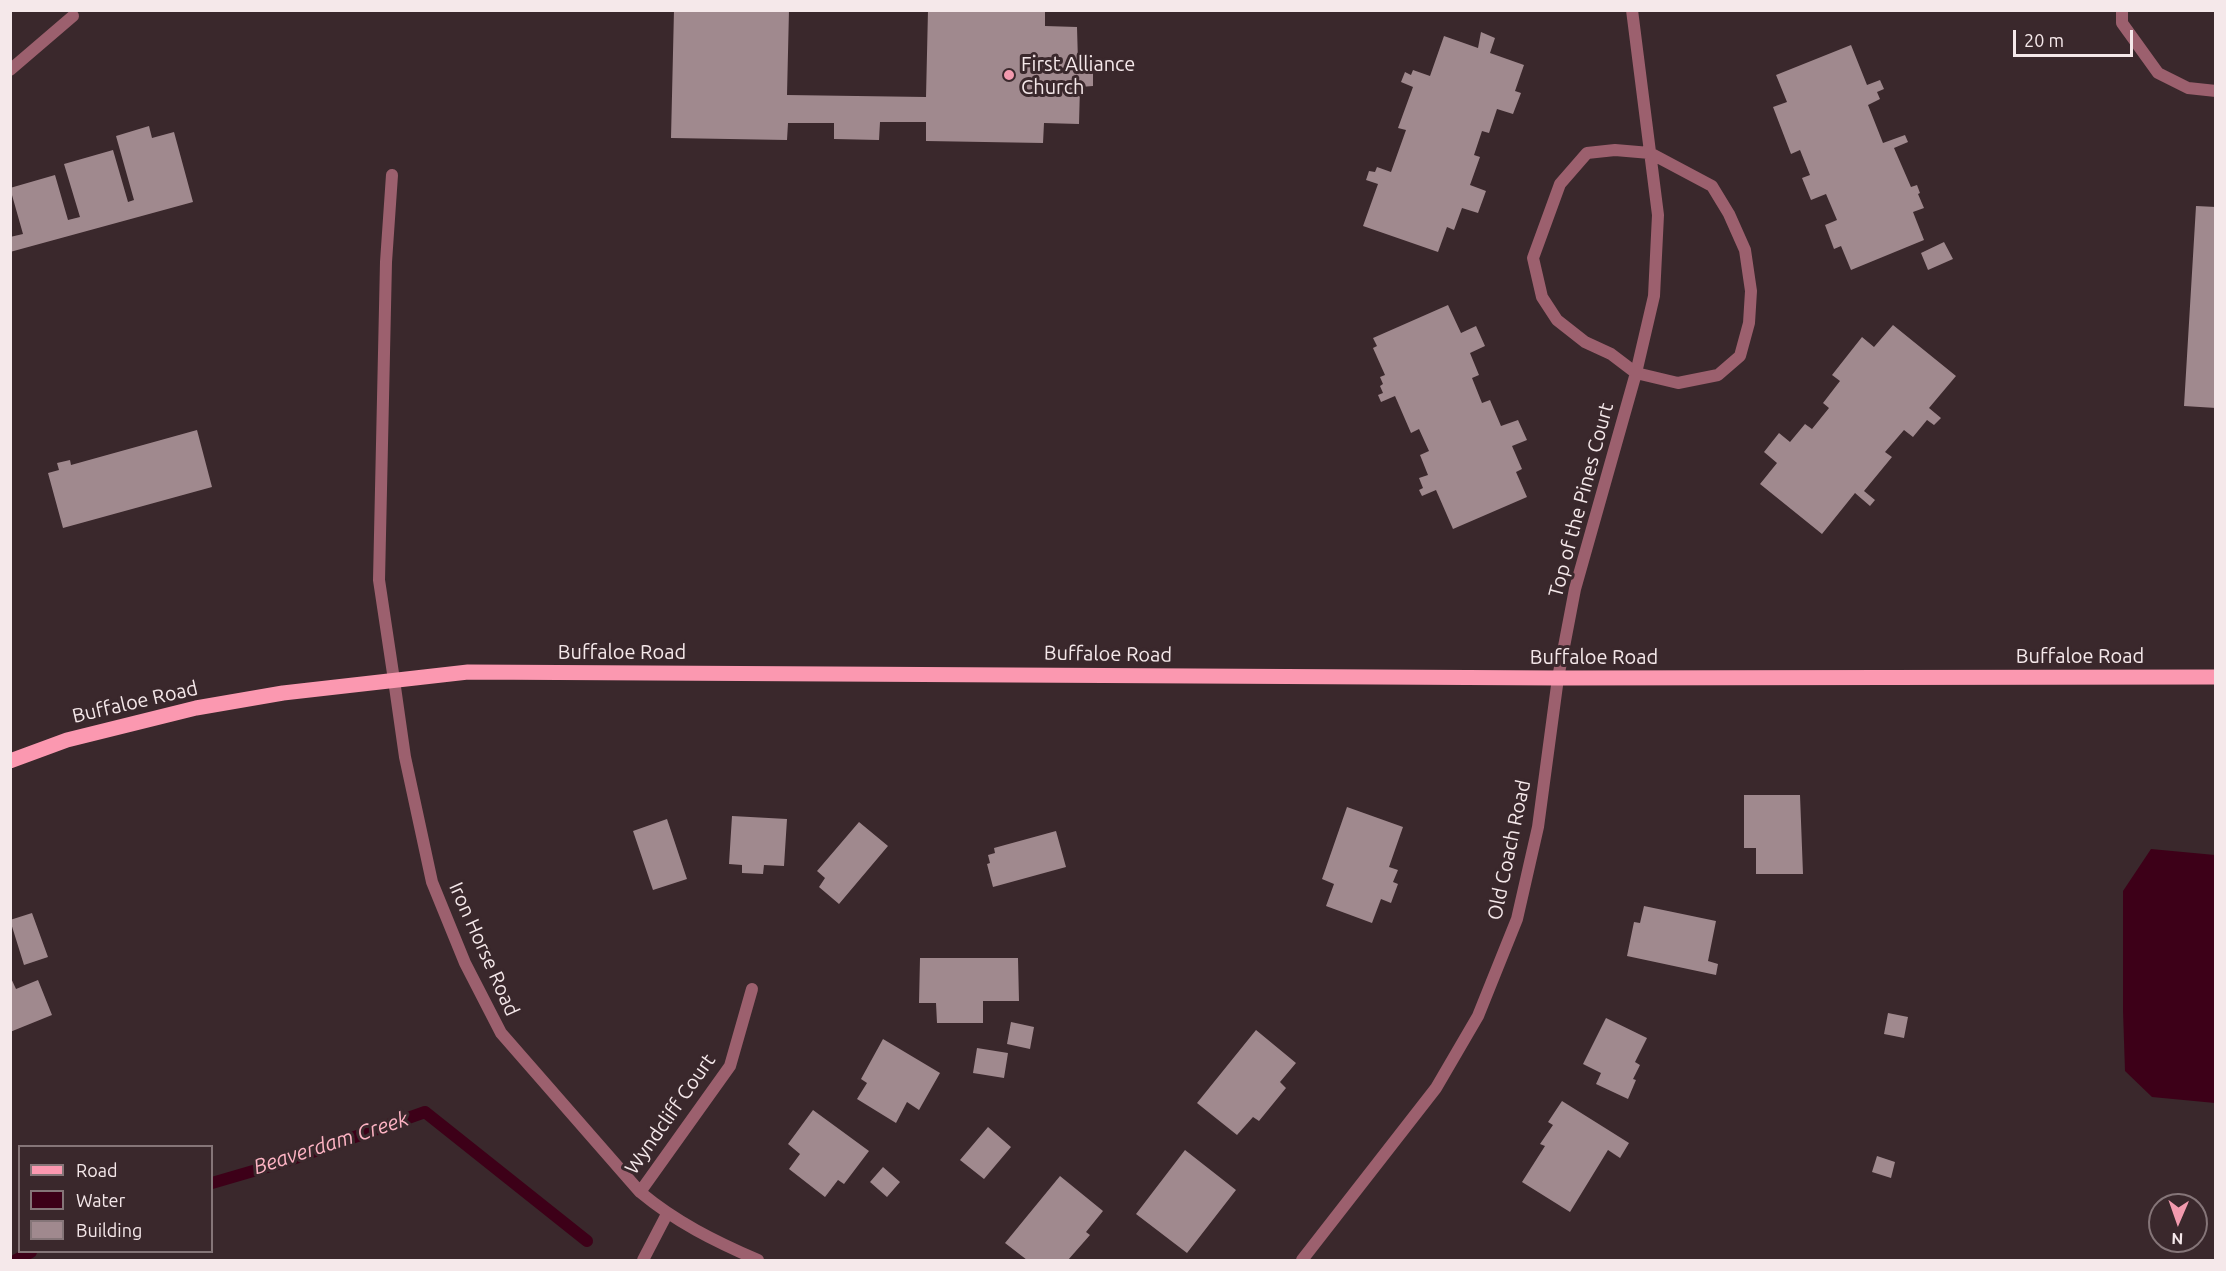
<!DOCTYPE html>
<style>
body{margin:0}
#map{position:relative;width:2226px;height:1271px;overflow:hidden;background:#3a282c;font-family:Ubuntu,sans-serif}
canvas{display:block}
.frame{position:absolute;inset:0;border:12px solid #f5e8ea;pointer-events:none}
.legend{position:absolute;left:18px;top:1145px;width:195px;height:108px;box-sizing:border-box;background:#3a282c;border:2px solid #857578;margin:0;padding:8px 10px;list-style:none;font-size:18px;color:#f5e8ea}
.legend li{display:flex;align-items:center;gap:12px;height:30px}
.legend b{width:30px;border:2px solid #857578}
.north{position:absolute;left:2148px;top:1193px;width:60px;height:60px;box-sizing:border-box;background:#3a282c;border:2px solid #857578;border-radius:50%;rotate:182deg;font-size:16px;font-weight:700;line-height:24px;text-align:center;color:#f5e8ea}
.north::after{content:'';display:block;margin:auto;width:21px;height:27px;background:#f29aae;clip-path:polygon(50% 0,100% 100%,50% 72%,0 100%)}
.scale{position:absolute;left:2013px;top:30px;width:120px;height:27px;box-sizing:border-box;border:3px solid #f5e8ea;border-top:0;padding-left:8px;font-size:18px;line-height:21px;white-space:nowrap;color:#f5e8ea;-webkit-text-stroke:4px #3a282c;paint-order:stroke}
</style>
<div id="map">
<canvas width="2226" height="1271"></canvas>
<div class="frame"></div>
<ul class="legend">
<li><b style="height:8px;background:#fb98b0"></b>Road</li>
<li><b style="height:16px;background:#3d0018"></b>Water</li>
<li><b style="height:16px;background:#a0898e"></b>Building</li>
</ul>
<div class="north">N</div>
<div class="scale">20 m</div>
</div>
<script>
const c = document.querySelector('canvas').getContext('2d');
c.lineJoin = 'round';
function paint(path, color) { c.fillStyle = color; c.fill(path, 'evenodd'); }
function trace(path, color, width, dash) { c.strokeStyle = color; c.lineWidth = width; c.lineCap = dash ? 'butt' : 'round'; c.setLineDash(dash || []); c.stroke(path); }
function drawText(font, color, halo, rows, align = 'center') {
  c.font = font + ' Ubuntu,sans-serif'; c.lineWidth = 6; c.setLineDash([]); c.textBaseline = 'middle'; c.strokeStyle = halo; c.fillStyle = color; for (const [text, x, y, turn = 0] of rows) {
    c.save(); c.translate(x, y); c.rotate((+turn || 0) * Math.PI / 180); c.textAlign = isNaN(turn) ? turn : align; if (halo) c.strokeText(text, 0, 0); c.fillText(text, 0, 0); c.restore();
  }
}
paint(new Path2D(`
 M 2151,849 L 2215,855 L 2215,1103 L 2152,1097 L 2125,1071 L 2123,1011 L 2123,891 Z`), '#3d0018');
trace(new Path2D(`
 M 212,1183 L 284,1162 L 425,1112 L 587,1241
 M 16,1260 L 31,1252`), '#3d0018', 12);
paint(new Path2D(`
 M 674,10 L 789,10 L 787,95 L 926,97 L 928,10 L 1045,10 L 1045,26 L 1077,27 L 1078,62 L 1093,63 L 1093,86 L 1080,87 L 1079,124 L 1044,123 L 1043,143 L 926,141 L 926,122 L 880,122 L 879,140 L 834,139 L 834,123 L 788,123 L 787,140 L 671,138 Z
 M 1481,32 L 1495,38 L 1490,53 L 1524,65 L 1515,91 L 1521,93 L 1513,114 L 1497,109 L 1489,133 L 1482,131 L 1474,155 L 1480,157 L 1470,185 L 1486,191 L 1478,213 L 1462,208 L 1454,230 L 1447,227 L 1438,252 L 1363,226 L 1378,184 L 1366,180 L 1369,171 L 1375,172 L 1377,167 L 1391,172 L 1406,130 L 1398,128 L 1413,87 L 1401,82 L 1405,72 L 1411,75 L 1413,70 L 1430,76 L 1444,36 L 1478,48 Z
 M 1851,45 L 1867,85 L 1880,80 L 1884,89 L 1877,92 L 1880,99 L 1868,105 L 1883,143 L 1905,135 L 1908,142 L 1894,148 L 1911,187 L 1917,185 L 1920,193 L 1918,194 L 1924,208 L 1913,212 L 1924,240 L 1851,270 L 1841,246 L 1834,249 L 1825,225 L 1837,220 L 1826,194 L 1811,200 L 1802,178 L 1810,175 L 1800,150 L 1791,154 L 1773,107 L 1787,102 L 1776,75 Z
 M 149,126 L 152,138 L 174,132 L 193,202 L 10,252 L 10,237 L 23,234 L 10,188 L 55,175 L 68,220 L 80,217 L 64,164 L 113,150 L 128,202 L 134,200 L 116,136 Z
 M 2196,206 L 2216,207 L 2216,408 L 2184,406 Z
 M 1944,242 L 1953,259 L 1928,270 L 1921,253 Z
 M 1448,305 L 1461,333 L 1476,326 L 1485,346 L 1470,353 L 1479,375 L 1472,378 L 1482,403 L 1490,400 L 1501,426 L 1518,420 L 1527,440 L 1512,446 L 1522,469 L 1516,472 L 1527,497 L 1453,529 L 1436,490 L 1422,496 L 1419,490 L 1423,488 L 1419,478 L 1428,475 L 1420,455 L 1429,451 L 1419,429 L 1411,433 L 1395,396 L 1381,402 L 1378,395 L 1383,393 L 1380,386 L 1383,384 L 1380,377 L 1385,375 L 1373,348 L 1377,346 L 1373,338 Z
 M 1893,325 L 1956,376 L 1929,408 L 1941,418 L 1934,425 L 1927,420 L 1913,437 L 1904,430 L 1885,452 L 1892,457 L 1864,491 L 1875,500 L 1870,506 L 1855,493 L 1822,534 L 1760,484 L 1777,463 L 1764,452 L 1779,433 L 1790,442 L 1805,424 L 1812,429 L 1829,408 L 1823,403 L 1840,381 L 1832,375 L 1862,337 L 1874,347 Z
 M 197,430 L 212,487 L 63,528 L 48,473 L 59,470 L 57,463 L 70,460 L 71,465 Z
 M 1744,795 L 1800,795 L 1803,874 L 1756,874 L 1756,848 L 1744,848 Z
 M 1347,807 L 1403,827 L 1389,867 L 1398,870 L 1393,882 L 1398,884 L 1391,903 L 1381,899 L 1372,923 L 1326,906 L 1334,884 L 1322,879 Z
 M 732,816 L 787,819 L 784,866 L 764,865 L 763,874 L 742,873 L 742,865 L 729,864 Z
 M 667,819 L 687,879 L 653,890 L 633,831 Z
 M 859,822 L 888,846 L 839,904 L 819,887 L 825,878 L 817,871 Z
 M 1056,831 L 1066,867 L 993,887 L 987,864 L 990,863 L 988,855 L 995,853 L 994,848 Z
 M 1644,906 L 1716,921 L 1708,961 L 1718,964 L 1716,975 L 1627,956 L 1634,922 L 1640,923 Z
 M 32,913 L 48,957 L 24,965 L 10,920 Z
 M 920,958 L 1018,958 L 1019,1001 L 983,1001 L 983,1023 L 937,1023 L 936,1003 L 919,1003 Z
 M 10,976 L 16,989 L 38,980 L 52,1015 L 10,1032 Z
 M 1888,1013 L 1908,1017 L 1904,1038 L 1884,1034 Z
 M 1606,1018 L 1647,1038 L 1635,1062 L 1640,1065 L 1633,1079 L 1636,1080 L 1628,1099 L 1596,1084 L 1601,1073 L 1583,1064 Z
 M 1011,1022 L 1034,1027 L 1030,1049 L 1007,1044 Z
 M 1256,1030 L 1296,1063 L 1280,1082 L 1286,1088 L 1259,1121 L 1253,1117 L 1237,1135 L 1197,1103 Z
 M 883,1039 L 940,1073 L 919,1110 L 907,1102 L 896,1123 L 857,1099 L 867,1083 L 861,1079 Z
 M 977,1048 L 1008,1053 L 1004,1078 L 973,1073 Z
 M 1562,1101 L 1629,1143 L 1620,1158 L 1608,1150 L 1570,1212 L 1522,1182 L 1545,1146 L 1540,1144 L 1553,1125 L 1548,1122 Z
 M 813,1110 L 869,1151 L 844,1184 L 838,1180 L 825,1197 L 789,1169 L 800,1154 L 788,1144 Z
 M 988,1127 L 1011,1147 L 984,1179 L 960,1160 Z
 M 1185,1150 L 1236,1190 L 1187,1253 L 1136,1214 Z
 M 1877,1156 L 1895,1162 L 1891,1178 L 1872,1172 Z
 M 883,1167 L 900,1182 L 887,1197 L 870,1182 Z
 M 1060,1176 L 1103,1211 L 1086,1232 L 1090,1235 L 1068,1260 L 1027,1260 L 1005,1243 Z`), '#a0898e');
trace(new Path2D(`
 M 392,175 L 386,262 L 379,580 L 394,680`), '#9c606e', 12);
trace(new Path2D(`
 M 2122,10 L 2122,23 L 2158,73 L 2188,88 L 2216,91
 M 10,70 L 73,16
 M 1615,150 L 1650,153 L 1712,186 L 1729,214 L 1745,250 L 1751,291 L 1749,323 L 1740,356 L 1718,375 L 1678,383 L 1636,373 L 1611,354 L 1585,342 L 1557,320 L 1542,297 L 1533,258 L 1560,184 L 1587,153 Z
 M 394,680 L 405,757 L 432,882 L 465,963 L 501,1033 L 640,1192 C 676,1222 714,1241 758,1260
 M 640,1192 L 730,1066 L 752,989
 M 643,1260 L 667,1214
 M 1302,1260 L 1436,1088 L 1478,1016 L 1517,919 L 1538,827 L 1558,678 L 1575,589 L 1636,373 L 1654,296 L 1658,215 L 1632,10`), '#9c606e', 12);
trace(new Path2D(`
 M 10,761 L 67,740 L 196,708 L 283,693 L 468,672 L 1558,678 L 2216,677`), '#fb98b0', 15);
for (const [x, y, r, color] of [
 [1009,75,6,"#f29aae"]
]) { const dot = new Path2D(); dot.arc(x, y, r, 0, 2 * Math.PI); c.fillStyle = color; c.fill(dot); trace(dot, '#3a282c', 2); }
drawText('20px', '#f5e8ea', '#3a282c', [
 ["First Alliance",1021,64],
 ["Church",1021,87]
], 'left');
drawText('20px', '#f5e8ea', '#3a282c', [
 ["Top of the Pines Court",1581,500,-75],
 ["Buffaloe Road",622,652],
 ["Buffaloe Road",1108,654,1],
 ["Buffaloe Road",2080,656],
 ["Buffaloe Road",1594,657],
 ["Buffaloe Road",135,702,-13],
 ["Old Coach Road",1509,850,-78],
 ["Iron Horse Road",484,949,66],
 ["Wyndcliff Court",670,1114,-55]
]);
drawText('italic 21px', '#fdb3c3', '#3a282c', [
 ["Beaverdam Creek",331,1143,-18]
]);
</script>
